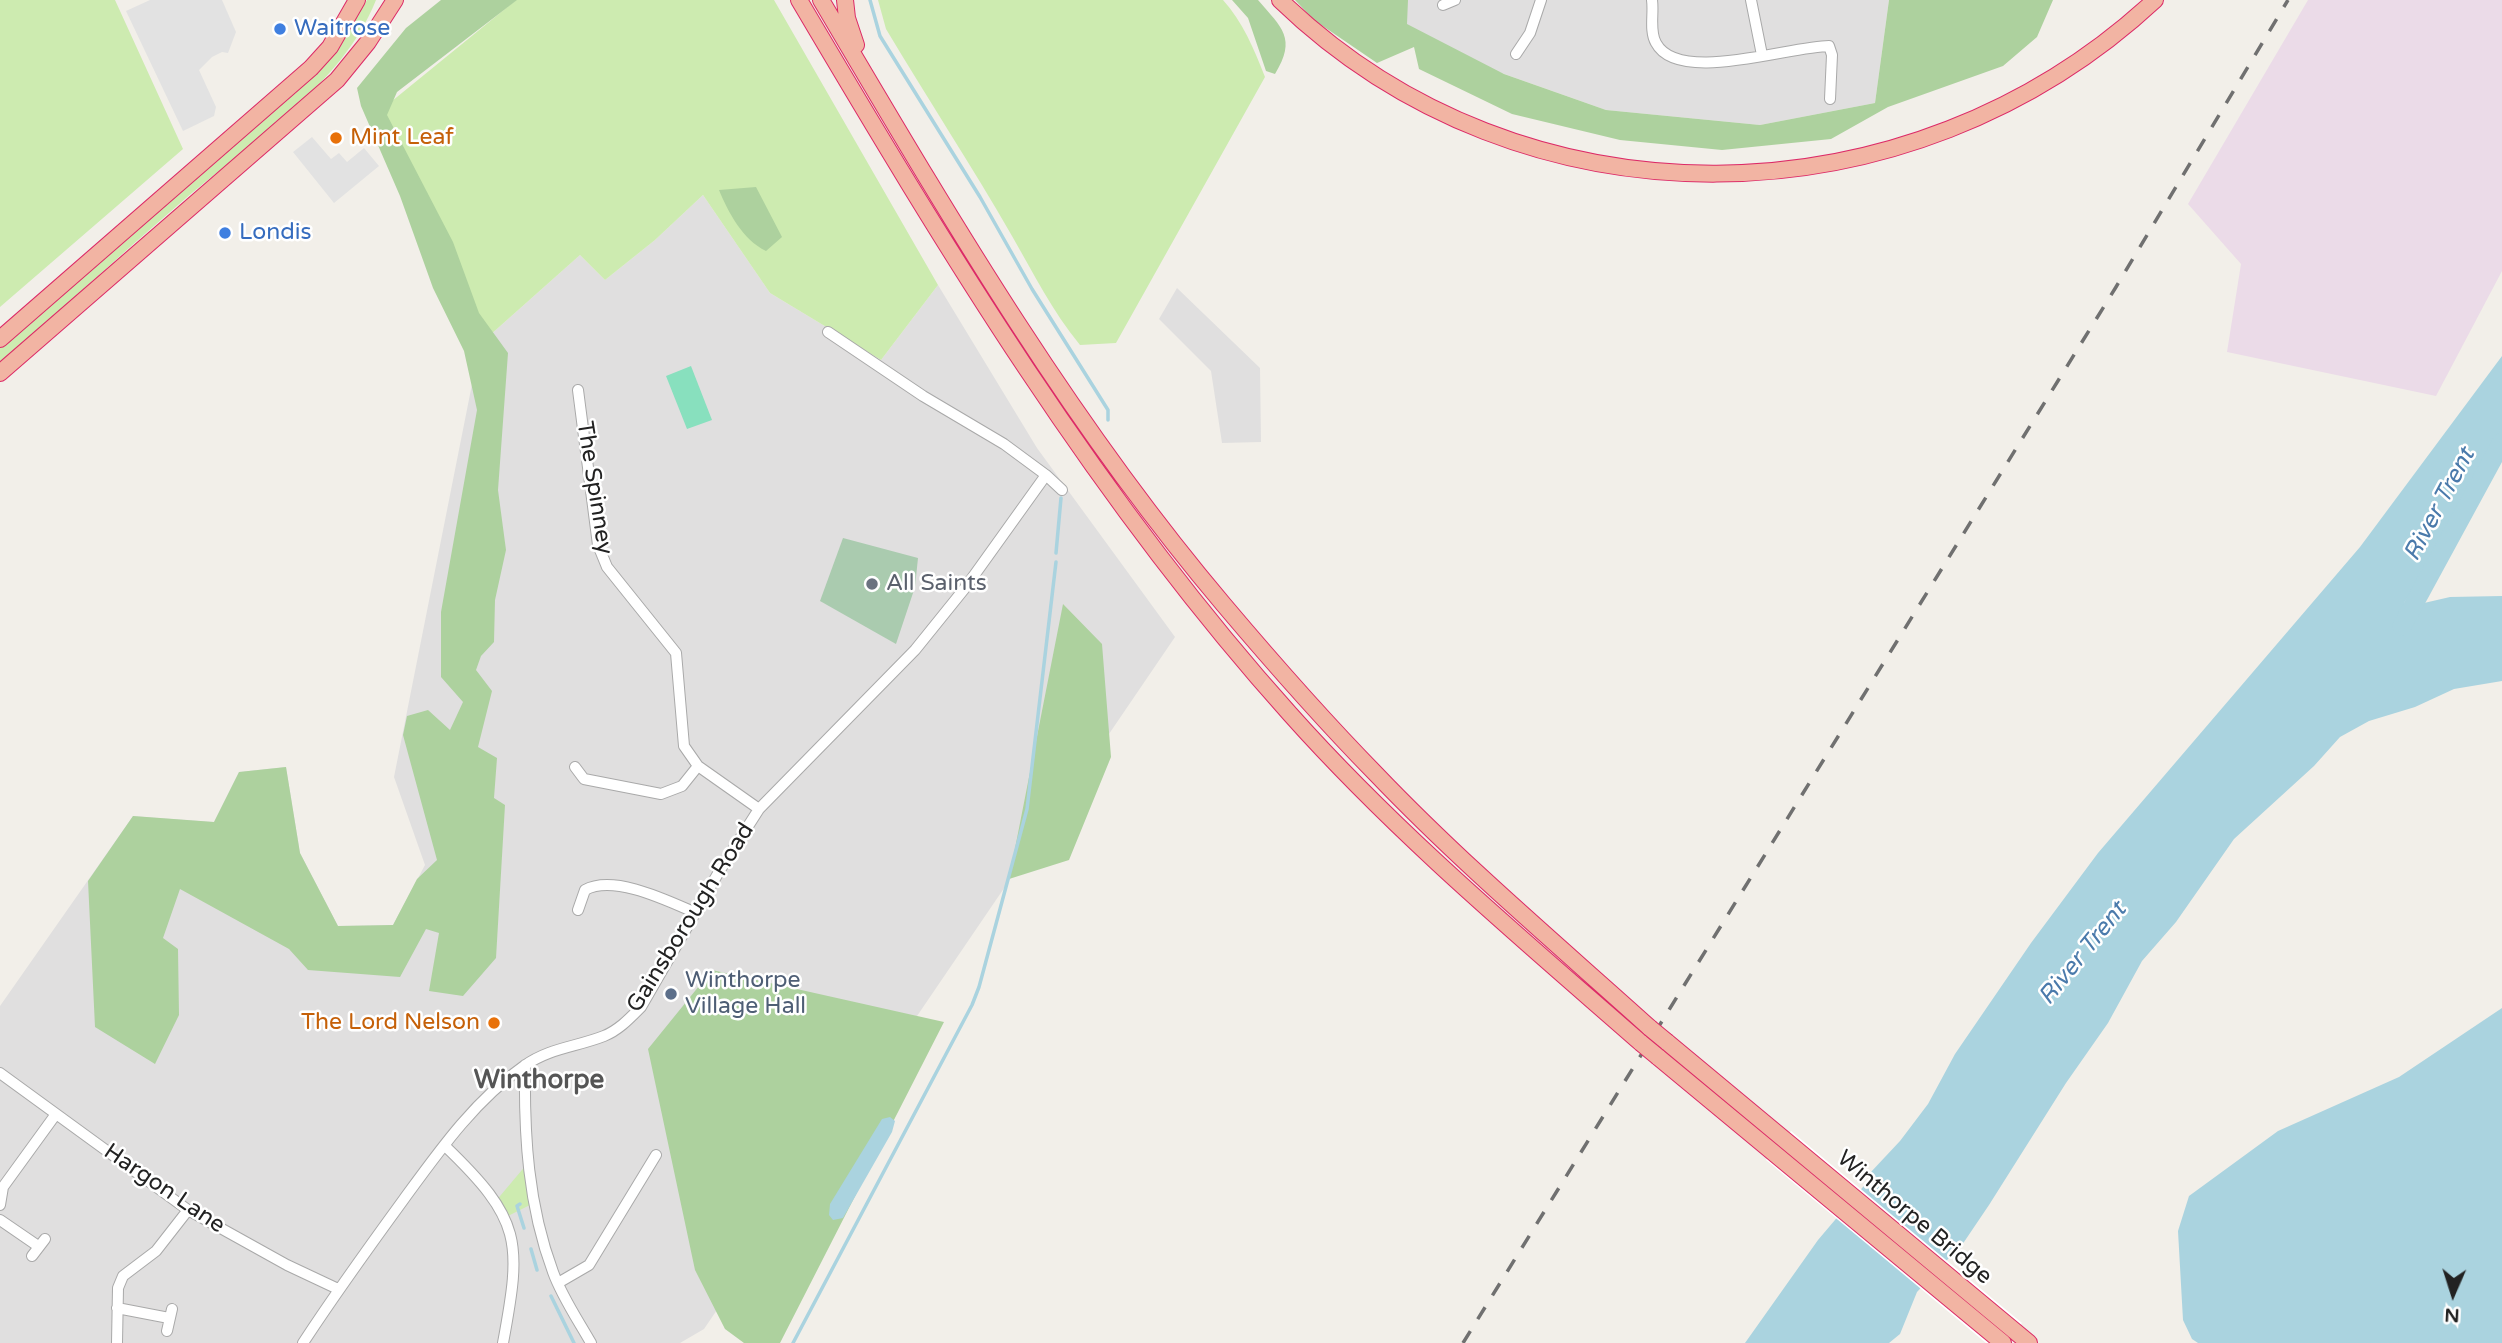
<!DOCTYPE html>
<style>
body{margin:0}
#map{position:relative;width:2502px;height:1343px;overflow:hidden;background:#f2efe9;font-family:"Varela Round",sans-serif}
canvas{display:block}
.north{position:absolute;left:2418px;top:1259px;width:70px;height:70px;-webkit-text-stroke:5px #fff;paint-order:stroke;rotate:183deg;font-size:19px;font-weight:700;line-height:28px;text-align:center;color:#222}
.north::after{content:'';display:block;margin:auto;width:24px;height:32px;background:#222;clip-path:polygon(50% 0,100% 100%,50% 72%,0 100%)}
</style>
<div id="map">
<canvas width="2502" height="1343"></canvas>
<div class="north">N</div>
</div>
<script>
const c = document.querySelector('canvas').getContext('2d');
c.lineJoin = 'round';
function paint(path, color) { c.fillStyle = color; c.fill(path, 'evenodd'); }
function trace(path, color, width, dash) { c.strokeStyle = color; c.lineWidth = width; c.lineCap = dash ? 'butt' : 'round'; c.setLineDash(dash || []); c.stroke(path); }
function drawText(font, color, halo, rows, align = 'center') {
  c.font = font + ' "Varela Round",sans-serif'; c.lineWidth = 5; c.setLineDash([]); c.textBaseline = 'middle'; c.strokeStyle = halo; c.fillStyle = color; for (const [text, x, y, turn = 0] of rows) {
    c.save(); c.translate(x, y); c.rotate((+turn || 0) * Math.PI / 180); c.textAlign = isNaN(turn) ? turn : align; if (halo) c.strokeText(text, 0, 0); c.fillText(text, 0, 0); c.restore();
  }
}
paint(new Path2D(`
 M 1295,0 L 1889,0 L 1875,103 L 1760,125 L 1606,110 Z
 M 703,195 L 770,293 L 881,360 L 938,285 L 1037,448 L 1175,637 L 704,1329 L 680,1343 L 0,1343 L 0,1006 L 133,816 L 214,822 L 239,772 L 286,767 L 300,853 L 338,926 L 393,925 L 425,865 L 394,777 L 480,344 L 580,255 L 605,280 L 655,240 Z
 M 1177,288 L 1260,368 L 1261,442 L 1222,443 L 1211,371 L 1159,319 Z`), '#e0dfdf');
paint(new Path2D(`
 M 2308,0 L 2502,0 L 2502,271 L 2436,396 L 2227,352 L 2241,264 L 2188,204 Z`), '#ebdbe8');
paint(new Path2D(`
 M 0,0 L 115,0 L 183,149 L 0,307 Z
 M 367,0 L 376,0 C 342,86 247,145 178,205 C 118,257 59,311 0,365 L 0,348 L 318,73 L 334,54 Z
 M 516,0 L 774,0 L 938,285 L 881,360 L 770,293 L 703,195 L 655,240 L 605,280 L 580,255 L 480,344 L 381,110 Z
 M 878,0 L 1223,0 C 1243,22 1254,49 1265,77 L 1116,343 L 1080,345 C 1052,311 1034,274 1012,236 C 972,166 927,98 886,29 Z
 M 527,1164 L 534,1203 L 504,1218 L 495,1202 Z`), '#cdebb0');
paint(new Path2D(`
 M 441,0 L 517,0 L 397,92 L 387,115 L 453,242 L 479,313 L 508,353 L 498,490 L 506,550 L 495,600 L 494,642 L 481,656 L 476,670 L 492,691 L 478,747 L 497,758 L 494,798 L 505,805 L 496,958 L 463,996 L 429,991 L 439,933 L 426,929 L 400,977 L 308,970 L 289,949 L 180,889 L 163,938 L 178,949 L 179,1015 L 155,1064 L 95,1027 L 88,881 L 133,816 L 214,822 L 239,772 L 286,767 L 300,853 L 338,926 L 393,925 L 417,879 L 437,860 L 403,735 L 407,716 L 428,710 L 450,730 L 463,702 L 441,677 L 441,612 L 477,410 L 464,351 L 433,288 L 400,196 L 361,106 L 357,88 L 406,28 Z
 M 1232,0 L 1258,0 C 1282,28 1297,38 1275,74 L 1266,71 L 1248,18 Z
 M 1295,0 L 1408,0 L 1407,24 L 1504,74 L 1606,110 L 1760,125 L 1875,103 L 1889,0 L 2053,0 L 2037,37 L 2003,66 L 1888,107 L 1831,139 L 1722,150 L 1620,140 L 1512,114 L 1419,69 L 1414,47 L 1377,63 L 1314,20 Z
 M 756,187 L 782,237 L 766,251 C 743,240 728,212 719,190 Z
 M 1063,604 L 1102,644 L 1111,757 L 1069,860 L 1009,879 Z
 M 712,970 L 944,1022 L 780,1343 L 744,1343 L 725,1329 L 695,1270 L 648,1049 Z`), '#add19e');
paint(new Path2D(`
 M 843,538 L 918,558 L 915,587 L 896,644 L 820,601 Z`), '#aacbaf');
paint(new Path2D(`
 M 691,366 L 712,420 L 687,429 L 666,376 Z`), '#88e0be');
paint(new Path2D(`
 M 150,0 L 222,0 L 236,32 L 228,53 L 222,52 L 212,57 L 199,70 L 216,107 L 214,116 L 183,131 L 126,11 Z
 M 312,137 L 331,159 L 339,153 L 347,162 L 364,148 L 379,166 L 334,203 L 293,152 Z`), '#e2e2e2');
paint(new Path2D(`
 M 2502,356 L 2502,461 L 2449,531 L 2404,603 L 2411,606 L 2450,597 L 2502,596 L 2502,681 L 2454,689 L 2415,707 L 2369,721 L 2340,737 L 2314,766 L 2234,839 L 2176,922 L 2142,961 L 2108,1023 L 2066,1083 L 1989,1205 L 1964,1242 L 1917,1292 L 1900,1334 L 1889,1343 L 1745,1343 L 1818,1240 L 1868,1181 L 1870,1173 L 1900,1141 L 1928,1104 L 1955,1054 L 2031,943 L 2098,853 L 2360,547 Z
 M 2502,1008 L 2502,1343 L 2198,1343 L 2192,1339 L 2183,1320 L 2178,1231 L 2189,1196 L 2278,1131 L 2399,1077 Z
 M 890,1117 L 895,1121 L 892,1132 L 843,1218 L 833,1220 L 829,1215 L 830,1204 L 882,1119 Z`), '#aad3df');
paint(new Path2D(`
 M 1791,1131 L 2022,1323 L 2005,1343 L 1986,1343 L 1766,1160 Z`), '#fff');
trace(new Path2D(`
 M 870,0 L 880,36 L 980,197 L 1032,289 L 1108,410 L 1108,420
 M 1056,553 L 1061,498
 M 520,1204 L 517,1206 L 524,1228
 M 531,1249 L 537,1270
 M 551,1296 L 574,1343
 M 793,1343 L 972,1005 L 979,987 L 1027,809 L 1056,562`), '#aad3df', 3.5);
trace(new Path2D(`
 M 2402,626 L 2502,442`), '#aad3df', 19);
const minor = new Path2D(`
 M 1652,0 C 1654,13 1649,31 1656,43 C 1678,85 1790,46 1829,46 L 1832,55 L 1830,99
 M 1751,0 L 1762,55
 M 1443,5 L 1455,0
 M 1516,54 L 1530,33 L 1541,0
 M 828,332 L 923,396 L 1004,444 L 1046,475
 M 578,390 L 598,545 L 607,567 L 676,653 L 684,746 L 698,766 L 759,809
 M 575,767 L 584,779 L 661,794 L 682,786 L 698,766
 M 578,910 L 585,890 C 614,874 668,901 696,913
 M 525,1065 C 524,1136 528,1205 553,1272 C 562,1297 578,1320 591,1343
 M 0,1073 L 188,1210 L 287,1265 L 338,1289
 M 445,1146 C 522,1220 522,1241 503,1343
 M 0,1205 L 3,1187 L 56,1114
 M 0,1220 L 38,1246
 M 32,1256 L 45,1239
 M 558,1283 L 589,1265 L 656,1155
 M 117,1308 L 169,1318
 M 167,1331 L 172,1309
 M 117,1343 L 118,1288 L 123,1276 L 156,1251 L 188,1210
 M 303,1343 C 335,1294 369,1247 404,1199 C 439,1151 475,1100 524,1066 C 549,1048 576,1047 604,1036 C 619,1030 630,1018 641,1007 L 720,870 L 759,809 L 915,650 L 965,588 L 1046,475 L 1062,490`);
const trunk = new Path2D(`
 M 799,0 C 946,249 1096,498 1290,714 C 1397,834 1520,937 1641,1043
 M 821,0 C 944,208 1067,420 1224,605 C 1273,663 1323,720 1376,774 C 1462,864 1558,945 1650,1028
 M 845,0 L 847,18 L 856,45
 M 1280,0 C 1523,235 1910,228 2155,0
 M 0,339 L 311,68 L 330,47 L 357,0
 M 0,373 L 337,80 L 368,42 L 395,0
 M 1667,1042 L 2029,1343
 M 1658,1057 L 2003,1343`);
trace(minor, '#a9a9a9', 12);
trace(trunk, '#dc2a67', 18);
trace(minor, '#fff', 10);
trace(trunk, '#f2b4a3', 16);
trace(new Path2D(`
 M 1463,1343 L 2116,287 L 2288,0`), '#707070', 3.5, [14, 14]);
const trunkBridge = new Path2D(`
 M 1650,1028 L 1667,1042
 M 1641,1043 L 1658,1057`);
trace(trunkBridge, '#dc2a67', 18, []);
trace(trunkBridge, '#f2b4a3', 16);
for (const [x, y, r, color] of [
 [280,29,7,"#3f7fe0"],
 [336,138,7,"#e8710a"],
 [225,233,7,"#3f7fe0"],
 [872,584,7,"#6b7280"],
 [671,994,7,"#5c6f8a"],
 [494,1023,7,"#e8710a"]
]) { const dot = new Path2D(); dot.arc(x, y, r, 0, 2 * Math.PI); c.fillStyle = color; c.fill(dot); trace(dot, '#fff', 2.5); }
drawText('23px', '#366cbe', '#fff', [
 ["Waitrose",294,29],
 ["Londis",239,233]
], 'left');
drawText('23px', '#c56008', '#fff', [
 ["Mint Leaf",350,138],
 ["The Lord Nelson",480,1023,"right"]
], 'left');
drawText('23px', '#222', '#fff', [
 ["The Spinney",594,488,81],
 ["Gainsborough Road",691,918,-58],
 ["Hargon Lane",164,1189,34],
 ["Winthorpe Bridge",1914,1218,40]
]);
drawText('23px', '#5b616d', '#fff', [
 ["All Saints",886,584]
], 'left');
drawText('23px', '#4e5e75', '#fff', [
 ["Winthorpe",685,981],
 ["Village Hall",685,1007]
], 'left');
drawText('italic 24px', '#4a7aab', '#fff', [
 ["River Trent",2440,505,-62],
 ["River Trent",2083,954,-51]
]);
drawText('bold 26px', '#555', '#fff', [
 ["Winthorpe",539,1081]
]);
</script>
